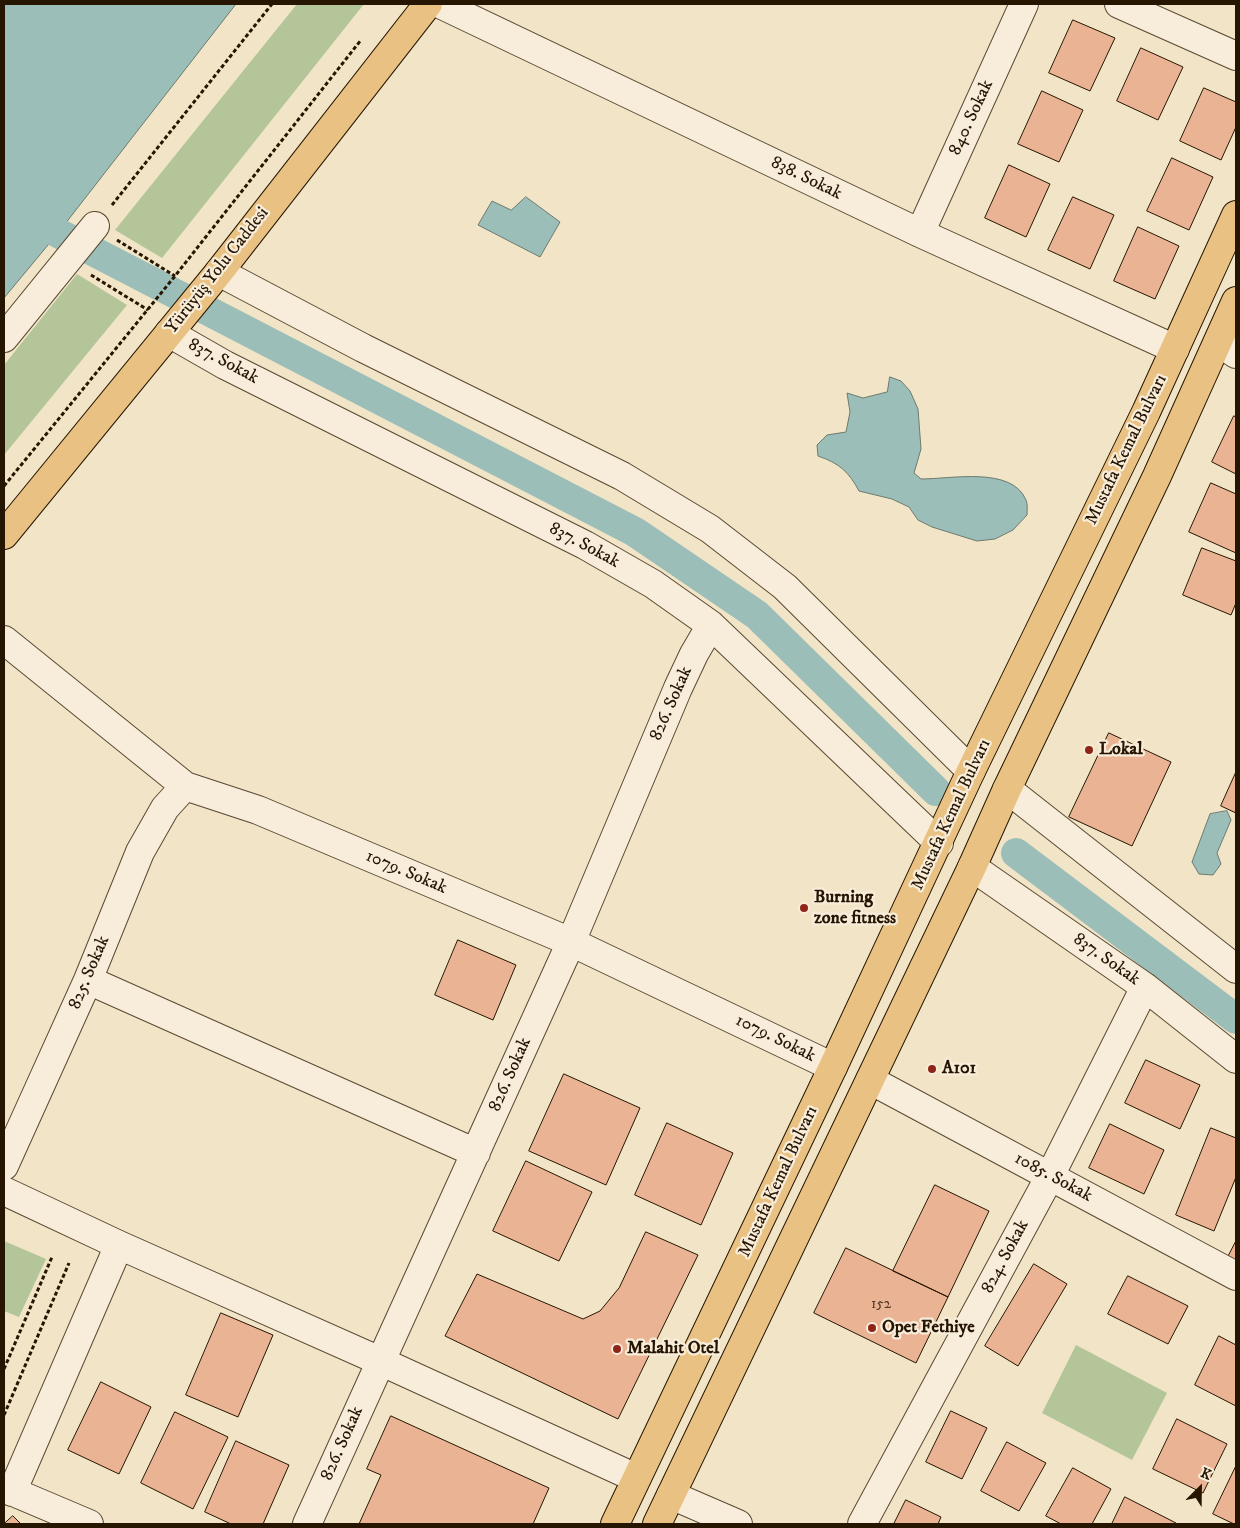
<!DOCTYPE html>
<meta charset="utf-8">
<style>
body{margin:0}
#map{position:relative;width:1240px;height:1528px;overflow:hidden;background:#f2e4c6;font-family:"IM FELL DW Pica",serif}
canvas{display:block}
.frame{position:absolute;inset:0;border:5px solid #261501;pointer-events:none}
.north{position:absolute;left:1175px;top:1463px;width:50px;height:50px;-webkit-text-stroke:4px #f7edda;paint-order:stroke;rotate:23deg;font-size:14px;font-weight:700;line-height:20px;text-align:center;color:#261501}
.north::after{content:'';display:block;margin:auto;width:18px;height:22px;background:#261501;clip-path:polygon(50% 0,100% 100%,50% 72%,0 100%)}
</style>
<div id="map">
<canvas width="1240" height="1528"></canvas>
<div class="frame"></div>
<div class="north">K</div>
</div>
<script>
const c = document.querySelector('canvas').getContext('2d');
c.lineJoin = 'round';
function paint(path, color) { c.fillStyle = color; c.fill(path, 'evenodd'); }
function trace(path, color, width, dash) { c.strokeStyle = color; c.lineWidth = width; c.lineCap = dash ? 'butt' : 'round'; c.setLineDash(dash || []); c.stroke(path); }
function drawText(font, color, halo, rows, align = 'center') {
  c.font = font + ' "IM FELL DW Pica",serif'; c.lineWidth = 4.5; c.setLineDash([]); c.textBaseline = 'middle'; c.strokeStyle = halo; c.fillStyle = color; for (const [text, x, y, turn = 0] of rows) {
    c.save(); c.translate(x, y); c.rotate((+turn || 0) * Math.PI / 180); c.textAlign = isNaN(turn) ? turn : align; if (halo) c.strokeText(text, 0, 0); c.fillText(text, 0, 0); c.restore();
  }
}
paint(new Path2D(`
 M 297,4 L 364,4 L 162,258 L 115,230 Z
 M 77,274 L 127,305 L 4,455 L 4,365 Z
 M 4,1241 L 46,1259 L 19,1317 L 4,1311 Z
 M 1076,1345 L 1167,1393 L 1132,1460 L 1042,1413 Z`), '#b4c59a');
const water = new Path2D(`
 M 4,4 L 236,4 L 58,233 L 4,298 Z
 M 526,197 L 560,222 L 540,257 L 478,225 L 492,201 L 511,210 Z
 M 890,377 L 901,381 L 910,391 L 918,409 L 921,449 L 914,473 L 921,479 C 951,479 1012,466 1026,500 C 1028,504 1027,511 1027,515 L 1013,530 L 995,539 L 977,541 L 932,527 L 918,520 L 909,507 L 892,499 L 859,491 C 849,472 839,463 818,456 L 817,445 L 827,435 L 846,432 L 850,412 L 847,393 L 863,398 L 887,392 Z
 M 1227,811 L 1231,820 L 1217,853 L 1221,864 L 1213,875 L 1199,874 L 1192,862 L 1210,814 Z`);
paint(water, '#9bbeb8');
trace(water, '#6c7a6f', 1);
trace(new Path2D(`
 M 58,233 L 635,532 L 757,615 L 936,791
 M 1016,853 L 1236,1019`), '#9bbeb8', 30);
const building = new Path2D(`
 M 1073,20 L 1115,38 L 1090,91 L 1049,73 Z
 M 1141,48 L 1183,67 L 1158,120 L 1117,101 Z
 M 1204,88 L 1236,102 L 1236,127 L 1221,160 L 1180,141 Z
 M 1042,91 L 1083,110 L 1059,162 L 1018,144 Z
 M 1172,158 L 1213,177 L 1189,230 L 1147,211 Z
 M 1009,165 L 1050,184 L 1026,237 L 985,218 Z
 M 1073,197 L 1114,215 L 1090,269 L 1048,250 Z
 M 1138,227 L 1179,246 L 1155,299 L 1114,281 Z
 M 1234,416 L 1236,417 L 1236,474 L 1212,462 Z
 M 1211,483 L 1236,494 L 1236,553 L 1189,532 Z
 M 1202,548 L 1236,561 L 1236,603 L 1231,615 L 1183,595 Z
 M 1109,733 L 1171,762 L 1132,846 L 1069,817 Z
 M 1236,772 L 1236,813 L 1221,806 Z
 M 458,940 L 516,965 L 493,1020 L 435,995 Z
 M 1146,1060 L 1200,1085 L 1180,1129 L 1125,1103 Z
 M 564,1074 L 640,1108 L 606,1185 L 529,1151 Z
 M 667,1123 L 733,1153 L 701,1225 L 635,1195 Z
 M 1110,1124 L 1164,1150 L 1144,1194 L 1089,1168 Z
 M 1211,1128 L 1236,1138 L 1236,1177 L 1214,1231 L 1176,1215 Z
 M 526,1161 L 592,1192 L 559,1261 L 493,1231 Z
 M 935,1185 L 989,1211 L 948,1297 L 893,1271 Z
 M 646,1232 L 698,1255 L 618,1419 L 445,1336 L 477,1274 L 583,1319 L 600,1311 L 619,1288 Z
 M 1236,1241 L 1236,1264 L 1227,1259 Z
 M 846,1248 L 948,1297 L 916,1363 L 814,1313 Z
 M 1034,1264 L 1067,1284 L 1018,1366 L 985,1346 Z
 M 1128,1276 L 1188,1306 L 1168,1344 L 1108,1314 Z
 M 221,1313 L 273,1335 L 238,1417 L 186,1395 Z
 M 1219,1336 L 1236,1345 L 1236,1406 L 1195,1385 Z
 M 101,1382 L 151,1407 L 119,1474 L 68,1450 Z
 M 951,1411 L 987,1428 L 962,1479 L 926,1462 Z
 M 175,1412 L 228,1437 L 193,1509 L 141,1483 Z
 M 391,1416 L 549,1488 L 533,1524 L 359,1524 L 381,1475 L 367,1469 Z
 M 1177,1419 L 1227,1444 L 1203,1493 L 1153,1469 Z
 M 236,1441 L 289,1465 L 263,1524 L 231,1524 L 205,1512 Z
 M 1007,1442 L 1046,1463 L 1019,1511 L 981,1491 Z
 M 1236,1466 L 1236,1524 L 1234,1524 L 1213,1514 Z
 M 1073,1468 L 1111,1489 L 1092,1524 L 1061,1524 L 1046,1516 Z
 M 1125,1497 L 1176,1523 L 1176,1524 L 1112,1524 Z
 M 906,1500 L 941,1517 L 938,1524 L 894,1524 Z
 M 13,1516 L 21,1524 L 4,1524 Z`);
paint(building, '#eab394');
trace(building, '#261501', 1);
const minor = new Path2D(`
 M 440,4 L 920,233 L 1175,349
 M 1119,4 L 1236,56
 M 920,233 L 1024,4
 M 219,272 L 363,348 L 622,476 L 710,529 L 785,587 L 971,771
 M 169,333 L 225,365 L 585,545 L 653,584 L 711,625 L 939,843
 M 4,338 L 95,226
 M 1218,342 L 1236,354
 M 4,640 L 185,786 L 258,810 L 571,942 L 833,1067
 M 1007,789 L 1236,969
 M 972,867 L 1145,987 L 1236,1059
 M 88,980 L 476,1153
 M 870,1080 L 1236,1276
 M 4,1166 L 88,980 L 140,852 L 165,808 L 185,786
 M 4,1191 L 119,1245 L 380,1361 L 636,1478
 M 4,1488 L 89,1524
 M 12,1492 L 119,1245
 M 671,1495 L 738,1524
 M 307,1524 L 571,942 L 678,688 L 694,654 L 711,625
 M 862,1524 L 1050,1176 L 1145,987`);
const major = new Path2D(`
 M 4,535 L 219,272 L 428,4
 M 615,1524 L 833,1067 L 971,771 L 1146,412 L 1236,215
 M 657,1524 L 972,867 L 1007,789 L 1157,476 L 1236,301`);
trace(minor, '#594932', 30);
trace(major, '#261501', 30);
trace(new Path2D(`
 M 112,205 L 272,4
 M 117,240 L 175,276
 M 91,275 L 148,310
 M 4,486 L 175,276 L 361,40
 M 4,1369 L 52,1257
 M 4,1415 L 69,1263`), '#261501', 3, [4, 2.5]);
trace(minor, '#f7edda', 28);
trace(major, '#e9c283', 28);
for (const [x, y, r, color] of [
 [1089,750,5,"#8f2418"],
 [804,908,5,"#8f2418"],
 [932,1069,5,"#8f2418"],
 [872,1328,5,"#8f2418"],
 [617,1349,5,"#8f2418"]
]) { const dot = new Path2D(); dot.arc(x, y, r, 0, 2 * Math.PI); c.fillStyle = color; c.fill(dot); trace(dot, '#f7edda', 2); }
drawText('15px', '#573c26', null, [
 ["152",881,1305]
]);
drawText('18px', '#261501', '#f7edda', [
 ["840. Sokak",972,118,-65],
 ["838. Sokak",806,179,26],
 ["Yürüyüş Yolu Caddesi",218,271,-52],
 ["837. Sokak",223,362,28],
 ["Mustafa Kemal Bulvarı",1127,450,-64],
 ["837. Sokak",584,546,28],
 ["826. Sokak",672,704,-66],
 ["Mustafa Kemal Bulvarı",952,815,-65],
 ["1079. Sokak",406,873,23],
 ["837. Sokak",1106,960,35],
 ["825. Sokak",90,973,-67],
 ["1079. Sokak",775,1039,26],
 ["826. Sokak",511,1075,-66],
 ["1085. Sokak",1053,1178,28],
 ["Mustafa Kemal Bulvarı",779,1182,-65],
 ["824. Sokak",1006,1257,-62],
 ["826. Sokak",343,1444,-66]
]);
drawText('bold 18px', '#261501', '#f7edda', [
 ["Lokal",1099,750],
 ["Burning",814,898],
 ["zone fitness",814,919],
 ["A101",942,1069],
 ["Opet Fethiye",882,1328],
 ["Malahit Otel",627,1349]
], 'left');
</script>
